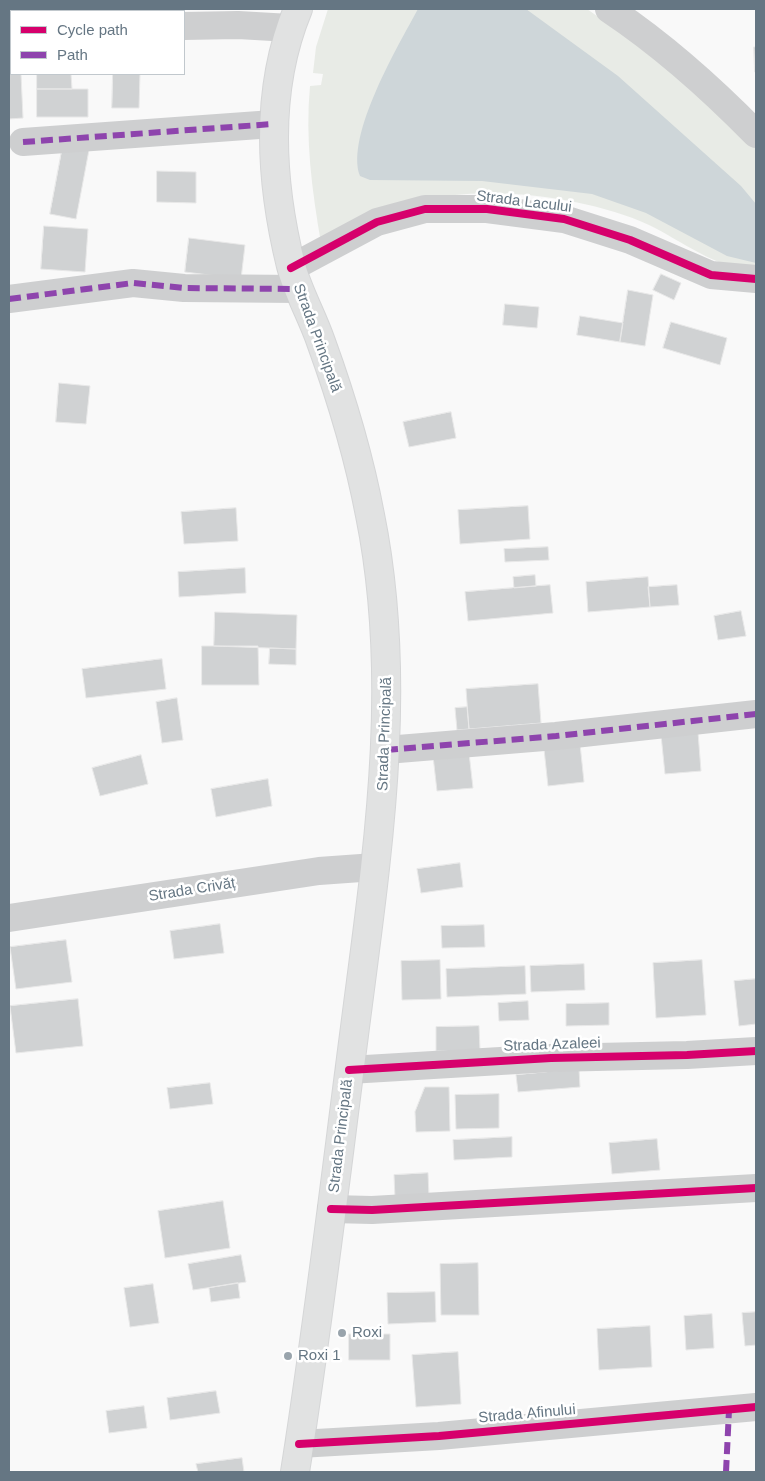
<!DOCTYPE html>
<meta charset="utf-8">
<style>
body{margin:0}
#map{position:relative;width:765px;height:1481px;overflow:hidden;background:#f9f9f9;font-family:Helvetica,sans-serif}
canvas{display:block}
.frame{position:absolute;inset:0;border:10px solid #657683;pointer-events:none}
.legend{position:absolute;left:10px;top:10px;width:175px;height:65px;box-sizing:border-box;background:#fff;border:1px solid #c1c8cd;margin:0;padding:6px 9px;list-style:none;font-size:15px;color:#657683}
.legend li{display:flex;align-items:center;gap:10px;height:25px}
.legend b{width:25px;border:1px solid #c1c8cd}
</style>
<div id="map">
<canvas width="765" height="1481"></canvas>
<div class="frame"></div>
<ul class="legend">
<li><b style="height:6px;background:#d6006c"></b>Cycle path</li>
<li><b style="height:6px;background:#8e44ad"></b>Path</li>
</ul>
</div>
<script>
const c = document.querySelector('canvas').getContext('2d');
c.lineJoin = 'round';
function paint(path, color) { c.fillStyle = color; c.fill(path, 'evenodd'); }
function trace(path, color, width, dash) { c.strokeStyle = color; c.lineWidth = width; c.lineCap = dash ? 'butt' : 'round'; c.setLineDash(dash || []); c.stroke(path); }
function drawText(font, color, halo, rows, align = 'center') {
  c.font = font + ' Helvetica,sans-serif'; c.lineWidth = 5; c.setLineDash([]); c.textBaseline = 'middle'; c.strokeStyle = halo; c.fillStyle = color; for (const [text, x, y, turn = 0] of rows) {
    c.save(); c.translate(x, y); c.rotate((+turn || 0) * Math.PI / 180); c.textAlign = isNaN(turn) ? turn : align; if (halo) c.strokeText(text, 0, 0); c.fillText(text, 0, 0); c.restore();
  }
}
paint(new Path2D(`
 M 328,9 L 587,9 L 637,44 L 735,127 L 756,149 L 756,269 C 719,271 682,241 649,225 C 589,197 483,183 419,202 C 386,212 353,229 321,243 C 312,190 305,139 310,86 L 321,85 L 323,74 L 313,73 L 316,47 Z`), '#e8ebe6');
paint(new Path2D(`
 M 418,9 L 526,9 L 618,76 L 741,186 L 756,204 L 756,263 L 727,256 L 646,213 L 592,194 L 482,181 L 370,180 L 360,176 C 345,136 398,46 418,9 Z`), '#ced6d9');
const building = new Path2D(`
 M 754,47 L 756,47 L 756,72 L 755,72 Z
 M 9,69 L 11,69 L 11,74 L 21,74 L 23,118 L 9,119 Z
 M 37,74 L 71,74 L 72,89 L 37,89 Z
 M 113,74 L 140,74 L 139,108 L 112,108 Z
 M 37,89 L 88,89 L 88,117 L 37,117 Z
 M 63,145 L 89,150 L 76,219 L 50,214 Z
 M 157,171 L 196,172 L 196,203 L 157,202 Z
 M 44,226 L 88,229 L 85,272 L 41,269 Z
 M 189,238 L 245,245 L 241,279 L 185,272 Z
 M 661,274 L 681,283 L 674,300 L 653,290 Z
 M 628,290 L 653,295 L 645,346 L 620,342 Z
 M 505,304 L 539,307 L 537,328 L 503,325 Z
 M 580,316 L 623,323 L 620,342 L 577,335 Z
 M 671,322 L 727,338 L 720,365 L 663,348 Z
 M 59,383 L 90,386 L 86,424 L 56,422 Z
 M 451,412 L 456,438 L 409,447 L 403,422 Z
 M 528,506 L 530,539 L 460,544 L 458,510 Z
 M 236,508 L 238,541 L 184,544 L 181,512 Z
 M 548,547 L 549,560 L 505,562 L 504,549 Z
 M 245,568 L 246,593 L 179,597 L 178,572 Z
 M 535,575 L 536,586 L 514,588 L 513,577 Z
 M 648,577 L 650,607 L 588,612 L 586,582 Z
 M 550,585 L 553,613 L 468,621 L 465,592 Z
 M 677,585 L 679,605 L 650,607 L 648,587 Z
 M 741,611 L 746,636 L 718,640 L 714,616 Z
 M 215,612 L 297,615 L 296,649 L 214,646 Z
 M 202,646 L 258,646 L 259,685 L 202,685 Z
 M 270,648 L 296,649 L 296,665 L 269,664 Z
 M 162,659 L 166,689 L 86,698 L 82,669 Z
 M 538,684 L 541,723 L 469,729 L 466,689 Z
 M 177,698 L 183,740 L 162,743 L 156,702 Z
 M 467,707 L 469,729 L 457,730 L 455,708 Z
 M 698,732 L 701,771 L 665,774 L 661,735 Z
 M 580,744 L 584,782 L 548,786 L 544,749 Z
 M 469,753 L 473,788 L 437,791 L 433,756 Z
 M 141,755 L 148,784 L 100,796 L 92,768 Z
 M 268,779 L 272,806 L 216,817 L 211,789 Z
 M 460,863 L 463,887 L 421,893 L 417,869 Z
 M 220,924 L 224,953 L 174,959 L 170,931 Z
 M 484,925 L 485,947 L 442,948 L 441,926 Z
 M 66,940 L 72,982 L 16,989 L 10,947 Z
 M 440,960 L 441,999 L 402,1000 L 401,961 Z
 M 702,960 L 706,1015 L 656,1018 L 653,963 Z
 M 584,964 L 585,990 L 531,992 L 530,966 Z
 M 525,966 L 526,994 L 447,997 L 446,969 Z
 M 756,979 L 756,1024 L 739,1026 L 734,981 Z
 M 78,999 L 83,1046 L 16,1053 L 10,1006 Z
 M 528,1001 L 529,1020 L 499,1021 L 498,1003 Z
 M 609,1003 L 609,1025 L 566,1026 L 566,1004 Z
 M 479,1026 L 480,1050 L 436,1051 L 436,1027 Z
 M 579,1069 L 580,1087 L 518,1092 L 516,1075 Z
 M 210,1083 L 213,1104 L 170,1109 L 167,1088 Z
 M 425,1087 L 449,1087 L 450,1131 L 416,1132 L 415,1112 Z
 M 499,1094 L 499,1128 L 456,1129 L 455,1095 Z
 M 512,1137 L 512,1157 L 454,1160 L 453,1140 Z
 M 657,1139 L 660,1170 L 612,1174 L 609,1143 Z
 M 428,1173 L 429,1196 L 395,1198 L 394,1175 Z
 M 223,1201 L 230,1248 L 165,1258 L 158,1211 Z
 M 241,1255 L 246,1282 L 193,1290 L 188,1264 Z
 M 478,1263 L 479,1315 L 441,1315 L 440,1264 Z
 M 238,1283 L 240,1298 L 211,1302 L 209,1288 Z
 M 153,1284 L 159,1323 L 130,1327 L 124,1288 Z
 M 435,1292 L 436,1322 L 388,1324 L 387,1293 Z
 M 756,1312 L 756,1345 L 745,1346 L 742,1313 Z
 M 712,1314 L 714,1348 L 686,1350 L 684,1316 Z
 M 650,1326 L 652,1367 L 599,1370 L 597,1329 Z
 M 349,1334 L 390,1334 L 390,1360 L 349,1360 Z
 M 458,1352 L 461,1404 L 416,1407 L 412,1355 Z
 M 216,1391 L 220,1413 L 170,1420 L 167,1398 Z
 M 144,1406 L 147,1428 L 109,1433 L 106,1411 Z
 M 242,1458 L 244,1472 L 198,1472 L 196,1464 Z`);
paint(building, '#d0d2d3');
trace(building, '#e8e8e8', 1);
const major = new Path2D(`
 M 295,1472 C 318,1327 335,1181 354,1035 C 376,862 405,688 370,515 C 359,457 341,397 321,342 C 312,316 298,292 291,266 C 270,181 264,91 298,9`);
trace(major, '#d5d6d7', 30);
trace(new Path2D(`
 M 609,9 C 663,45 711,88 756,134
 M 184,26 L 238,25 L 290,28
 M 9,42 L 11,42
 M 23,142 L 273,124
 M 291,268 L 377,222 L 425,209 L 487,209 L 564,219 L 630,240 L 711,275 L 756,279
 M 9,299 L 133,283 L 184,288 L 298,289
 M 386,750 L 556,736 L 756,714
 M 9,918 L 319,871 L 375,867
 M 349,1070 L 551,1058 L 687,1055 L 756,1051
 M 331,1209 L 372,1210 L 756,1188
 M 299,1444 L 439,1436 L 756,1407`), '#cecfd0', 28);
trace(major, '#e1e2e2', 28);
trace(new Path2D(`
 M 23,142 L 273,124
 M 9,299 L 133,283 L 184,288 L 298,289
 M 386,750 L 556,736 L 756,714
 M 726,1472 L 729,1410`), '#8e44ad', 6, [12, 6]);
trace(new Path2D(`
 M 291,268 L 377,222 L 425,209 L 487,209 L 564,219 L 630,240 L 711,275 L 756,279
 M 349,1070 L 551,1058 L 687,1055 L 756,1051
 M 331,1209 L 372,1210 L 756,1188
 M 299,1444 L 439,1436 L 756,1407`), '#d6006c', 8);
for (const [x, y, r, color] of [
 [342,1333,5,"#99a4ac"],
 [288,1356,5,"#99a4ac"]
]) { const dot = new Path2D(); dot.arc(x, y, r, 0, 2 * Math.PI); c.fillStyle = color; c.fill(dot); trace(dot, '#fff', 2); }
drawText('15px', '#657683', '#fff', [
 ["Strada Lacului",524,202,7],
 ["Strada Principală",317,338,70],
 ["Strada Principală",385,734,-88],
 ["Strada Crivăț",192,890,-9],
 ["Strada Azaleei",552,1045,-2],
 ["Strada Principală",341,1136,-83],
 ["Strada Afinului",527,1414,-5]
]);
drawText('15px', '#657683', '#fff', [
 ["Roxi",352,1333],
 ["Roxi 1",298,1356]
], 'left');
</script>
